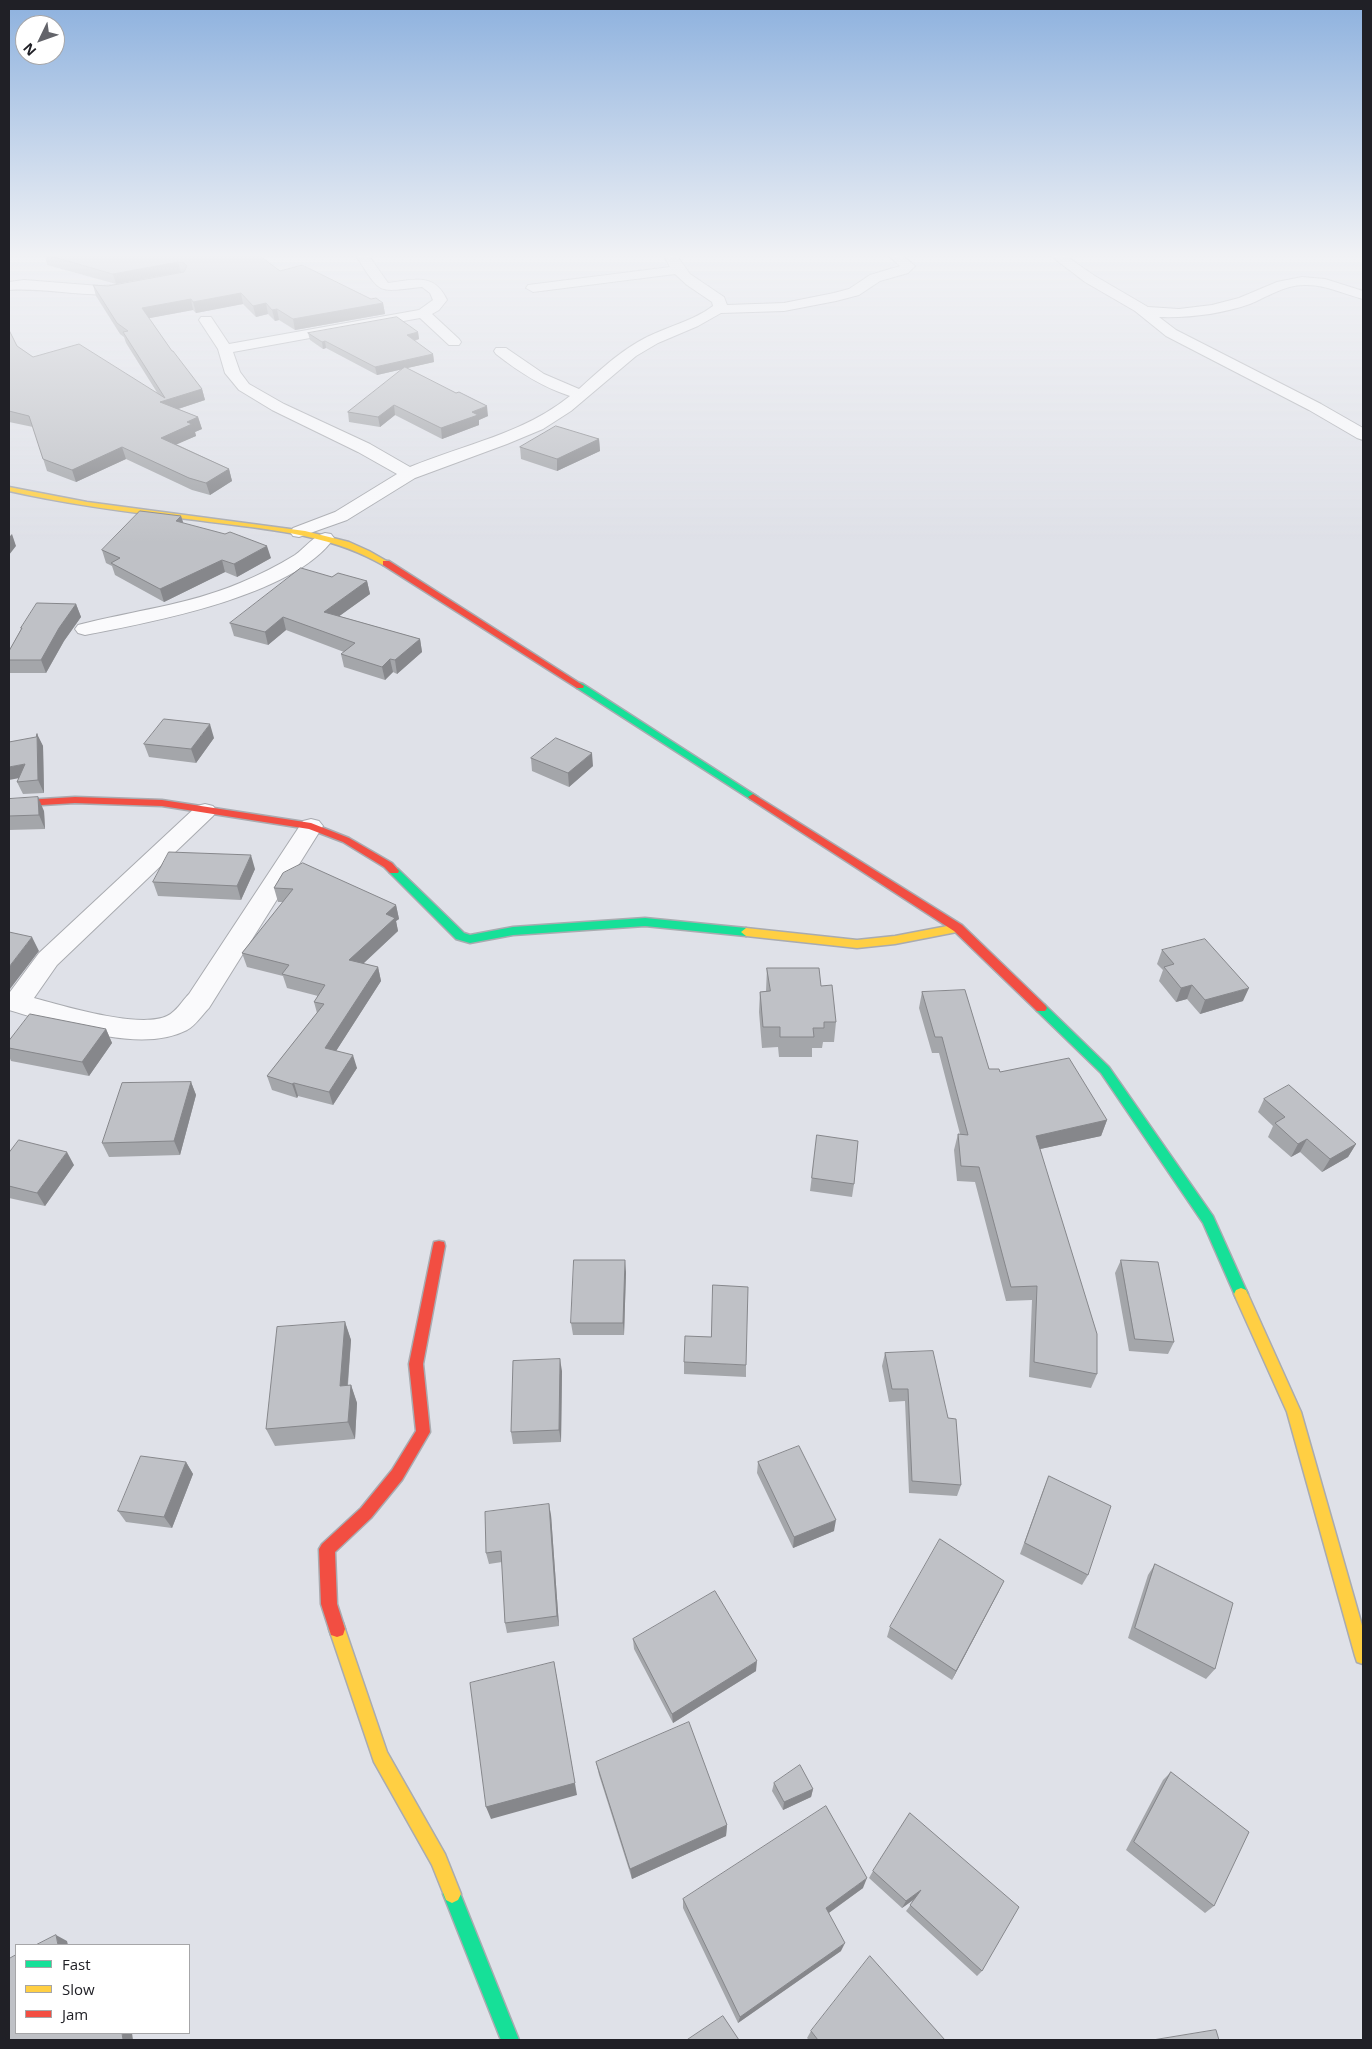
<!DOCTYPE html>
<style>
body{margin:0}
#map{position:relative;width:1372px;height:2049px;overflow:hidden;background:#dfe1e8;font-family:"Open Sans",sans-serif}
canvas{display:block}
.frame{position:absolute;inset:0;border:10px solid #202026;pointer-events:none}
.legend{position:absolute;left:15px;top:1944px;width:175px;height:90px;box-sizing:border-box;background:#fff;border:1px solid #a6a6a8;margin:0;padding:6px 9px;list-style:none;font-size:15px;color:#202026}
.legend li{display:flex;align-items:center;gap:10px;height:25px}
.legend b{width:25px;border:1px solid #a6a6a8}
.north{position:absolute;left:15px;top:15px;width:50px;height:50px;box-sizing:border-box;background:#fff;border:1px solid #a6a6a8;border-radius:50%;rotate:228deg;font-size:14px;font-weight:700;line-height:20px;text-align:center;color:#202026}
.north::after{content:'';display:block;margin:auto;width:18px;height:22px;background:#63646a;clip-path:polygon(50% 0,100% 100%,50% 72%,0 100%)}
</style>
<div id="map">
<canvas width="1372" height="2049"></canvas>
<div class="frame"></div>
<ul class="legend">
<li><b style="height:6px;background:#16e098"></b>Fast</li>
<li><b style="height:6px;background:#ffcf43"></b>Slow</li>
<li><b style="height:6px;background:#f24e42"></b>Jam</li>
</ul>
<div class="north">N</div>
</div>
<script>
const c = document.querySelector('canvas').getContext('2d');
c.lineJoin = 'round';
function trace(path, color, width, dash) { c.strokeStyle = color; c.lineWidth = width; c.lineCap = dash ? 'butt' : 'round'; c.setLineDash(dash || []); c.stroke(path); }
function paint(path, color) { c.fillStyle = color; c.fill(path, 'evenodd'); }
const street = new Path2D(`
 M 356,256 L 369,256 L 388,283 C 414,280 434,272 447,300 L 439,310 L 432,314 L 459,339 L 461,342 L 459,345 L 449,345 L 420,318 L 233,352 L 240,372 L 249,384 L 284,404 L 370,444 L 410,467 C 465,444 523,434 570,396 C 542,387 519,372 496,354 L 494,351 L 496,348 L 506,348 L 544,374 L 579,389 C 600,370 621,350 647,337 C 669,326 693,321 713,306 L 712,302 L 687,285 L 675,274 L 533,292 L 526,288 L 528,285 L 670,267 L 664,256 L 677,256 L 690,274 L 724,297 L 727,305 L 784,303 L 834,293 L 849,289 L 870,275 L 900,266 L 889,256 L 903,256 L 915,266 L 908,273 L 880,281 L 859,295 L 836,301 L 784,311 L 721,313 L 698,326 L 658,343 L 636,356 L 571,411 L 543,429 L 507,444 L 415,478 L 347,520 L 299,537 L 293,536 L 290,532 L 293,528 L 335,512 L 397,474 L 358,452 L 272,410 L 239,390 L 225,373 L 218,349 L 199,320 L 201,317 L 211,317 L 229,344 L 419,310 L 433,300 L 430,293 L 422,287 C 375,292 382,295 356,256 Z
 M 1051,256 L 1066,256 L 1095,276 L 1148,307 L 1179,309 L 1212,305 L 1239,298 L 1277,282 L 1302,277 L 1325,279 L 1363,291 L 1363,299 C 1343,294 1325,284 1304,285 C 1284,285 1267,297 1250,304 C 1221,314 1190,318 1159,317 L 1176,330 L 1321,404 L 1363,428 L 1363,440 L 1357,438 L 1309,410 L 1166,336 L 1135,311 L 1085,282 Z
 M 24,280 L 100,286 L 131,284 L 138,288 L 136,291 C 96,301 50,287 9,290 L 9,282 Z
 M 325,533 L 331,534 L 334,538 C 294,596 152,622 85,635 L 78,633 L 75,629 L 78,625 C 132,611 188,605 240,583 C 259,575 277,566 295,555 C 305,548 313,536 325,533 Z
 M 205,804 L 213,806 L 217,811 L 213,816 L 57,965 L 34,998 C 63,1006 140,1029 167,1016 C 176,1012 182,1001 189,994 L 303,821 L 311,819 L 319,821 L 323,826 L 209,1008 C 202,1015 196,1025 187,1030 C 139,1055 57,1024 9,1010 L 10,992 L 39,953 L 197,806 Z`);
const fast = new Path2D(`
 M 580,683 L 583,684 L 758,797 L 753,800 L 750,799 L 577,688 L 576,686 Z
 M 394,868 L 398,869 L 464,933 L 470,935 L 513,927 L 645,918 L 746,928 L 751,932 L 746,936 L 645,926 L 513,935 L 470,943 L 456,939 L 390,873 L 389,871 L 390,869 Z
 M 1041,1004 L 1045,1005 L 1109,1067 L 1213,1216 L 1248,1294 L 1246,1298 L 1241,1300 L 1236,1298 L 1203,1223 L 1101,1073 L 1037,1011 L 1035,1008 L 1037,1005 Z
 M 452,1885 L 458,1888 L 519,2040 L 501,2040 L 443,1894 L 446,1888 Z`);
const slow = new Path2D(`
 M 9,487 L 87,502 L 305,531 L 349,542 L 369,551 L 390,563 L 383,565 C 326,532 261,529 196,520 C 134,513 71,505 9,491 Z
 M 958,924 L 963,928 L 962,931 L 895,944 L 857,948 L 746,936 L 741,932 L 746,928 L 857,940 L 895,936 Z
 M 1241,1288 L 1246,1290 L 1301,1412 L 1363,1629 L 1363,1664 L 1357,1662 L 1355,1656 L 1287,1412 L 1234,1294 L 1236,1290 Z
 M 337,1621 L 343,1623 L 345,1629 L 387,1752 L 445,1854 L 461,1894 L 458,1900 L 452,1903 L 446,1900 L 432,1865 L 374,1762 L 329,1629 L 331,1623 Z`);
const jam = new Path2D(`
 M 383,561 L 389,561 L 584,686 L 583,688 L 577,688 L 383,565 Z
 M 753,794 L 962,925 L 1045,1005 L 1047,1008 L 1045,1011 L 1037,1011 L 954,931 L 750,799 L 748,797 Z
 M 75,797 L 162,800 L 311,823 L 349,838 L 392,863 L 399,871 L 398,873 L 390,873 L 384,867 L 343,842 L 309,829 L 162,806 L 75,803 L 9,807 L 9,801 Z
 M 439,1241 L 444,1242 L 445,1246 L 423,1364 L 430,1432 L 402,1480 L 371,1518 L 335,1552 L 337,1604 L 345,1629 L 343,1635 L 337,1637 L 331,1635 L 321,1604 L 319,1549 L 322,1544 L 361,1508 L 392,1470 L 416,1431 L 409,1364 L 433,1246 L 434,1242 Z`);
trace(street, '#a9abb0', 2);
trace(fast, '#a9abb0', 3);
trace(slow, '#a9abb0', 3);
trace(jam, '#a9abb0', 3);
paint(street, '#fafafc');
paint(fast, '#16e098');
paint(slow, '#ffcf43');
paint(jam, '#f24e42');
paint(new Path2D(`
 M 45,256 L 260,256 L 280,271 L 371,299 L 383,303 L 385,314 L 295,330 L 279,320 L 275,321 L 268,314 L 256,317 L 243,304 L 196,313 L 193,310 L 149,318 L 172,351 L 202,389 L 205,400 L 178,409 L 198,417 L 202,429 L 195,432 L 196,436 L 176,444 L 229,469 L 232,481 L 210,495 L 192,490 L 126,459 L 76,482 L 47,471 L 33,427 L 9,422 L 9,330 L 17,346 L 33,357 L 158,394 L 126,343 L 124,337 L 120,334 L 96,296 L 93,285 L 108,286 L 182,272 L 116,284 L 47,265 Z
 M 418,332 L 419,339 L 415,341 L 433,354 L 434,362 L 407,368 L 488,416 L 479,420 L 479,425 L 442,439 L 395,415 L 380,427 L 349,422 L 348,412 L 403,369 L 377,375 L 326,348 L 323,349 L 310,340 L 308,333 Z
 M 599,439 L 600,451 L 557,471 L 521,459 L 520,447 Z
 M 181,516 L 183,523 L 271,558 L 237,577 L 225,572 L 164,602 L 115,575 L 112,566 L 106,563 L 102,550 Z
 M 332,577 L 367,581 L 370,594 L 339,616 L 420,639 L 422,652 L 397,674 L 393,672 L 385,680 L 344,667 L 341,654 L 344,652 L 286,630 L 268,645 L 234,636 L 230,623 Z
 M 76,604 L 81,617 L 64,641 L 46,673 L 9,673 L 9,651 L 21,629 L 21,628 Z
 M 37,734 L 43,746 L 44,793 L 23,794 L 17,782 Z
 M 214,738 L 196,763 L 149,757 L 144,744 Z
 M 531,758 L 593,766 L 569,787 L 532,771 Z
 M 9,800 L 44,811 L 45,829 L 9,830 Z
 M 255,869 L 241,900 L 158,896 L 153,882 Z
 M 283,873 L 396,905 L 399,919 L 396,921 L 398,931 L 363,964 L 378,967 L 381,981 L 336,1051 L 357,1068 L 333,1105 L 298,1096 L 297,1098 L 272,1090 L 267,1076 L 317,1013 L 314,1002 L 318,996 L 287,988 L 283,976 L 247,967 L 242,953 L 283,902 L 278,902 L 274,888 Z
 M 1162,950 L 1243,1001 L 1200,1014 L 1187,999 L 1176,1002 L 1159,981 L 1163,970 L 1157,964 Z
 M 767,968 L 821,986 L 836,1022 L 834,1042 L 823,1042 L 822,1048 L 812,1048 L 812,1057 L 779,1057 L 778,1047 L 762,1048 L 759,1012 L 760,992 L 766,991 Z
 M 922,992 L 989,1069 L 1000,1072 L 1107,1120 L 1101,1136 L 1040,1149 L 1097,1374 L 1091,1388 L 1029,1377 L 1032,1300 L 1006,1301 L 975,1182 L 957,1181 L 954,1150 L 958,1134 L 960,1134 L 939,1053 L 932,1053 L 919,1008 Z
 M 106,1029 L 112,1043 L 89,1076 L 11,1061 L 9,1056 L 9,1041 Z
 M 191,1082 L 196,1095 L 180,1155 L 109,1157 L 102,1143 Z
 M 1264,1099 L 1356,1144 L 1348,1157 L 1322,1172 L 1300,1152 L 1291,1157 L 1268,1137 L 1273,1126 L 1258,1112 Z
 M 817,1135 L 854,1184 L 852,1197 L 810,1191 Z
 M 9,1153 L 74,1165 L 45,1206 L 9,1198 Z
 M 1121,1260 L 1174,1342 L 1168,1354 L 1129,1351 L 1115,1273 Z
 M 626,1272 L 624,1335 L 573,1335 L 571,1323 Z
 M 345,1322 L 351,1340 L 348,1385 L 351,1385 L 357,1403 L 355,1439 L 275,1446 L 266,1429 Z
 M 885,1353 L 948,1418 L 961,1485 L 957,1496 L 909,1493 L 905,1401 L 889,1402 L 882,1366 Z
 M 684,1362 L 746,1365 L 746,1377 L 684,1374 Z
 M 562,1371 L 561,1442 L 513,1444 L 511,1432 Z
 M 186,1462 L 193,1474 L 172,1528 L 126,1522 L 118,1511 Z
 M 758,1462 L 834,1531 L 793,1548 L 757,1473 Z
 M 1049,1476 L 1088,1575 L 1082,1585 L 1020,1554 L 1044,1488 Z
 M 551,1515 L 559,1626 L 507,1633 L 505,1623 L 502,1562 L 489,1564 L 486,1553 Z
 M 1155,1564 L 1215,1669 L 1206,1679 L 1128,1638 L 1148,1575 Z
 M 999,1591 L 952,1680 L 887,1637 L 890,1627 Z
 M 633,1639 L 756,1671 L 673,1723 L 634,1649 Z
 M 596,1762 L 727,1825 L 726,1836 L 632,1879 L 599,1775 Z
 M 1171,1772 L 1214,1906 L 1205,1913 L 1126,1850 L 1163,1780 Z
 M 774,1783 L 813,1789 L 811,1797 L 783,1810 L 772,1791 Z
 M 910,1813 L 982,1971 L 977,1976 L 906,1911 L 915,1899 L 902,1908 L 869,1878 L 873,1871 Z
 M 863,1888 L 829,1913 L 841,1951 L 738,2023 L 683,1908 L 683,1899 Z
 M 811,2031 L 945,2040 L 809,2040 L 807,2038 Z`), '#a4a6aa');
paint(new Path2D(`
 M 178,262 L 181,272 L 116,284 L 113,274 Z
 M 241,293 L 243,304 L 196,313 L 193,302 Z
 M 191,299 L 193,310 L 145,319 L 142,308 Z
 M 266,303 L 268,314 L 256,317 L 253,306 Z
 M 383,303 L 385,314 L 295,330 L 293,319 Z
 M 277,309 L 279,320 L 275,321 L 272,310 Z
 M 418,332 L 419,339 L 408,342 L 407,335 Z
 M 325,341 L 326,348 L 323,349 L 322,342 Z
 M 433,354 L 434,362 L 377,375 L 375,367 Z
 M 202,389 L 205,400 L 163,414 L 160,402 Z
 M 394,405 L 395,415 L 380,427 L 378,417 Z
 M 487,406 L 488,416 L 479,420 L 479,425 L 442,439 L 441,428 L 472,412 Z
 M 198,417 L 202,429 L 195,432 L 196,436 L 164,450 L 161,438 L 187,422 Z
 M 599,439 L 600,451 L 557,471 L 557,459 Z
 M 122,447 L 126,459 L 76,482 L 72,470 Z
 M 229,469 L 232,481 L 210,495 L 206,483 Z
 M 181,516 L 185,528 L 176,521 Z
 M 12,534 L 16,546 L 9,555 L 9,537 Z
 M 267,546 L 271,558 L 237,577 L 234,564 Z
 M 222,560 L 225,572 L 164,602 L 160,589 Z
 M 367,581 L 370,594 L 327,625 L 324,612 Z
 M 76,604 L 81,617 L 64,641 L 46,673 L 41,660 L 59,628 Z
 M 283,617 L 286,630 L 268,645 L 265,632 Z
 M 420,639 L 422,652 L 397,674 L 395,660 Z
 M 390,659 L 393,672 L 385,680 L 382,667 Z
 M 210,724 L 214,738 L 196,763 L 191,749 Z
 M 37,734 L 43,746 L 44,793 L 38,780 Z
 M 592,753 L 593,766 L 569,787 L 568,773 Z
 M 25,764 L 30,776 L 9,780 L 9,767 Z
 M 38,797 L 44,811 L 45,829 L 39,815 Z
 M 251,855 L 255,869 L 241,900 L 237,886 Z
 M 396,905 L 399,919 L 396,921 L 398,931 L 352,974 L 349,960 L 386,914 Z
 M 32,937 L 39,951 L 10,989 L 9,987 L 9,967 Z
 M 378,967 L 381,981 L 329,1062 L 325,1048 Z
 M 1192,985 L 1187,999 L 1176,1002 L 1181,988 Z
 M 1249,988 L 1243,1001 L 1200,1014 L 1205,1000 Z
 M 106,1029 L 112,1043 L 89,1076 L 82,1062 Z
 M 353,1055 L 357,1068 L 333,1105 L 329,1092 Z
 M 191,1082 L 196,1095 L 180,1155 L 174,1141 Z
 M 294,1083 L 298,1096 L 297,1098 L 292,1084 Z
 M 1107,1120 L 1101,1136 L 1031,1151 L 1036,1136 Z
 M 1307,1139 L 1300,1152 L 1291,1157 L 1298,1144 Z
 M 1356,1144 L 1348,1157 L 1322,1172 L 1330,1159 Z
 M 67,1152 L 74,1165 L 45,1206 L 37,1193 Z
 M 625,1260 L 626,1272 L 624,1335 L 623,1323 Z
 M 345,1322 L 351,1340 L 346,1404 L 340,1386 Z
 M 560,1359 L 562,1371 L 561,1442 L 559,1430 Z
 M 351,1385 L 357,1403 L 355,1439 L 348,1422 Z
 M 186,1462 L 193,1474 L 172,1528 L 164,1517 Z
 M 549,1504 L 551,1515 L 559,1626 L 557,1616 Z
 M 836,1520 L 834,1531 L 793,1548 L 794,1537 Z
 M 1004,1581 L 999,1591 L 952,1680 L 956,1671 Z
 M 757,1661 L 756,1671 L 673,1723 L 672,1714 Z
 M 554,1662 L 577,1795 L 491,1819 L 486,1807 Z
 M 813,1789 L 811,1797 L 783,1810 L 784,1802 Z
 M 727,1825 L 726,1836 L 632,1879 L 630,1869 Z
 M 867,1878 L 863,1888 L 823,1917 L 826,1908 Z
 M 921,1890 L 917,1897 L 902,1908 L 906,1901 Z
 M 56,1935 L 67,1941 L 68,1945 L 58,1945 Z
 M 845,1943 L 841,1951 L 738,2023 L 740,2017 Z
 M 122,2033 L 132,2033 L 133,2040 L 123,2040 Z`), '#86878b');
const building = new Path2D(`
 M 51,256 L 260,256 L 280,271 L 302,265 L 371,299 L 376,298 L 383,303 L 293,319 L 277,309 L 272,310 L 266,303 L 253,306 L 241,293 L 193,302 L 191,299 L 142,308 L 172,351 L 173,351 L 202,389 L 160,402 L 198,417 L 187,422 L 192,424 L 161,438 L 229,469 L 206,483 L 189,478 L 122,447 L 72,470 L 43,459 L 29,416 L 9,411 L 9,330 L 17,346 L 33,357 L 79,344 L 165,398 L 123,332 L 128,331 L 117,323 L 93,285 L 108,286 L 184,272 L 187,266 L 184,263 L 178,262 L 113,274 Z
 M 397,317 L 418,332 L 407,335 L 433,354 L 375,367 L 325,341 L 322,342 L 308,333 Z
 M 405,367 L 456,393 L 459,392 L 487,406 L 472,412 L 478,415 L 441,428 L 394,405 L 378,417 L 348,412 Z
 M 556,426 L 599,439 L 557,459 L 520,447 Z
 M 140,511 L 181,516 L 176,521 L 225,534 L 230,532 L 267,546 L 234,564 L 222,560 L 160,589 L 111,563 L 120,558 L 102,550 Z
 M 301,568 L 332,577 L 338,573 L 367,581 L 324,612 L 420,639 L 395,660 L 390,659 L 382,667 L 341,654 L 355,643 L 283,617 L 265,632 L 230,623 Z
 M 37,603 L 76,604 L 59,628 L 41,660 L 9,660 L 9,651 L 22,628 L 21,628 Z
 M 164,719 L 210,724 L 191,749 L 144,744 Z
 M 37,734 L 38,780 L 17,782 L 25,764 L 9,767 L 9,742 L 36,737 Z
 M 556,738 L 592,753 L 568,773 L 531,758 Z
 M 38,797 L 39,815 L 9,816 L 9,799 Z
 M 169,852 L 251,855 L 237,886 L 153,882 Z
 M 303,863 L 396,905 L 386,914 L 395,918 L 349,960 L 378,967 L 325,1048 L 353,1055 L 329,1092 L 294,1083 L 292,1084 L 267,1076 L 324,1004 L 314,1002 L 325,985 L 282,974 L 289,965 L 242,953 L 293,889 L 274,888 L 283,873 Z
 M 9,932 L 32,937 L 9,967 Z
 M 1205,939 L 1249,988 L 1205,1000 L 1192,985 L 1181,988 L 1164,967 L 1174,964 L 1162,950 Z
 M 767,968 L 819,968 L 821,986 L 832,985 L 836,1022 L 824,1022 L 824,1028 L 813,1028 L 814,1037 L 780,1037 L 780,1027 L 763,1027 L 760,992 L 770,991 Z
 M 965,990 L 989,1069 L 999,1069 L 1000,1072 L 1069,1058 L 1107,1120 L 1036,1136 L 1097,1334 L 1097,1374 L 1034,1362 L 1037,1286 L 1011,1287 L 979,1167 L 961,1166 L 958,1134 L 968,1135 L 942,1037 L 935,1037 L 922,992 Z
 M 30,1014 L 106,1029 L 82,1062 L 9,1048 L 9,1041 Z
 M 191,1082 L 174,1141 L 102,1143 L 122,1083 Z
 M 1289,1085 L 1356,1144 L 1330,1159 L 1307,1139 L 1298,1144 L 1275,1123 L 1285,1117 L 1264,1099 Z
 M 817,1135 L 858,1141 L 854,1184 L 812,1178 Z
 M 19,1140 L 67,1152 L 37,1193 L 9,1186 L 9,1153 Z
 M 574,1260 L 625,1260 L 623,1323 L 571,1323 Z
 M 1121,1260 L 1158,1262 L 1174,1342 L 1135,1339 Z
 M 713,1285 L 748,1287 L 746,1365 L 684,1362 L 685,1336 L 711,1337 Z
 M 345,1322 L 340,1386 L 351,1385 L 348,1422 L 266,1429 L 277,1327 Z
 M 933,1351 L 948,1418 L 956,1419 L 961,1485 L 912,1481 L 908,1389 L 892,1389 L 885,1353 Z
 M 560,1359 L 559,1430 L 511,1432 L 513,1361 Z
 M 799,1446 L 836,1520 L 794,1537 L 758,1462 Z
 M 141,1456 L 186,1462 L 164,1517 L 118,1511 Z
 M 1049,1476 L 1111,1506 L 1088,1575 L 1025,1543 Z
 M 549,1504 L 557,1616 L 505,1623 L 501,1551 L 486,1553 L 485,1512 Z
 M 940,1539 L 1004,1581 L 956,1671 L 890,1627 Z
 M 1155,1564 L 1233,1603 L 1215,1669 L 1135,1628 Z
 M 715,1591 L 757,1661 L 672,1714 L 633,1639 Z
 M 554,1662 L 575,1783 L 486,1807 L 470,1683 Z
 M 689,1722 L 727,1825 L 630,1869 L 596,1762 Z
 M 800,1765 L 813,1789 L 784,1802 L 774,1783 Z
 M 1171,1772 L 1249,1832 L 1214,1906 L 1134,1842 Z
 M 826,1806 L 867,1878 L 826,1908 L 845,1943 L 740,2017 L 683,1899 Z
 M 910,1813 L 1019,1907 L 982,1971 L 910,1905 L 921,1890 L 906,1901 L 873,1871 Z
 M 56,1935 L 58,1945 L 36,1945 Z
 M 16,1955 L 16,2033 L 122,2033 L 123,2040 L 9,2040 L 9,1959 Z
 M 870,1956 L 945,2040 L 818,2040 L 811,2031 Z
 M 723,2016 L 739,2040 L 687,2040 Z
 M 1216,2030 L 1219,2040 L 1153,2040 Z`);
paint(building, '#bfc1c6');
trace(building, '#86878b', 1);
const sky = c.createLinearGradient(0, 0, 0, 543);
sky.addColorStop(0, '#8db1de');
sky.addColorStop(0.47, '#f1f2f5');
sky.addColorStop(1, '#f1f2f500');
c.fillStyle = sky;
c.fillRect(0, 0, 1372, 543);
</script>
